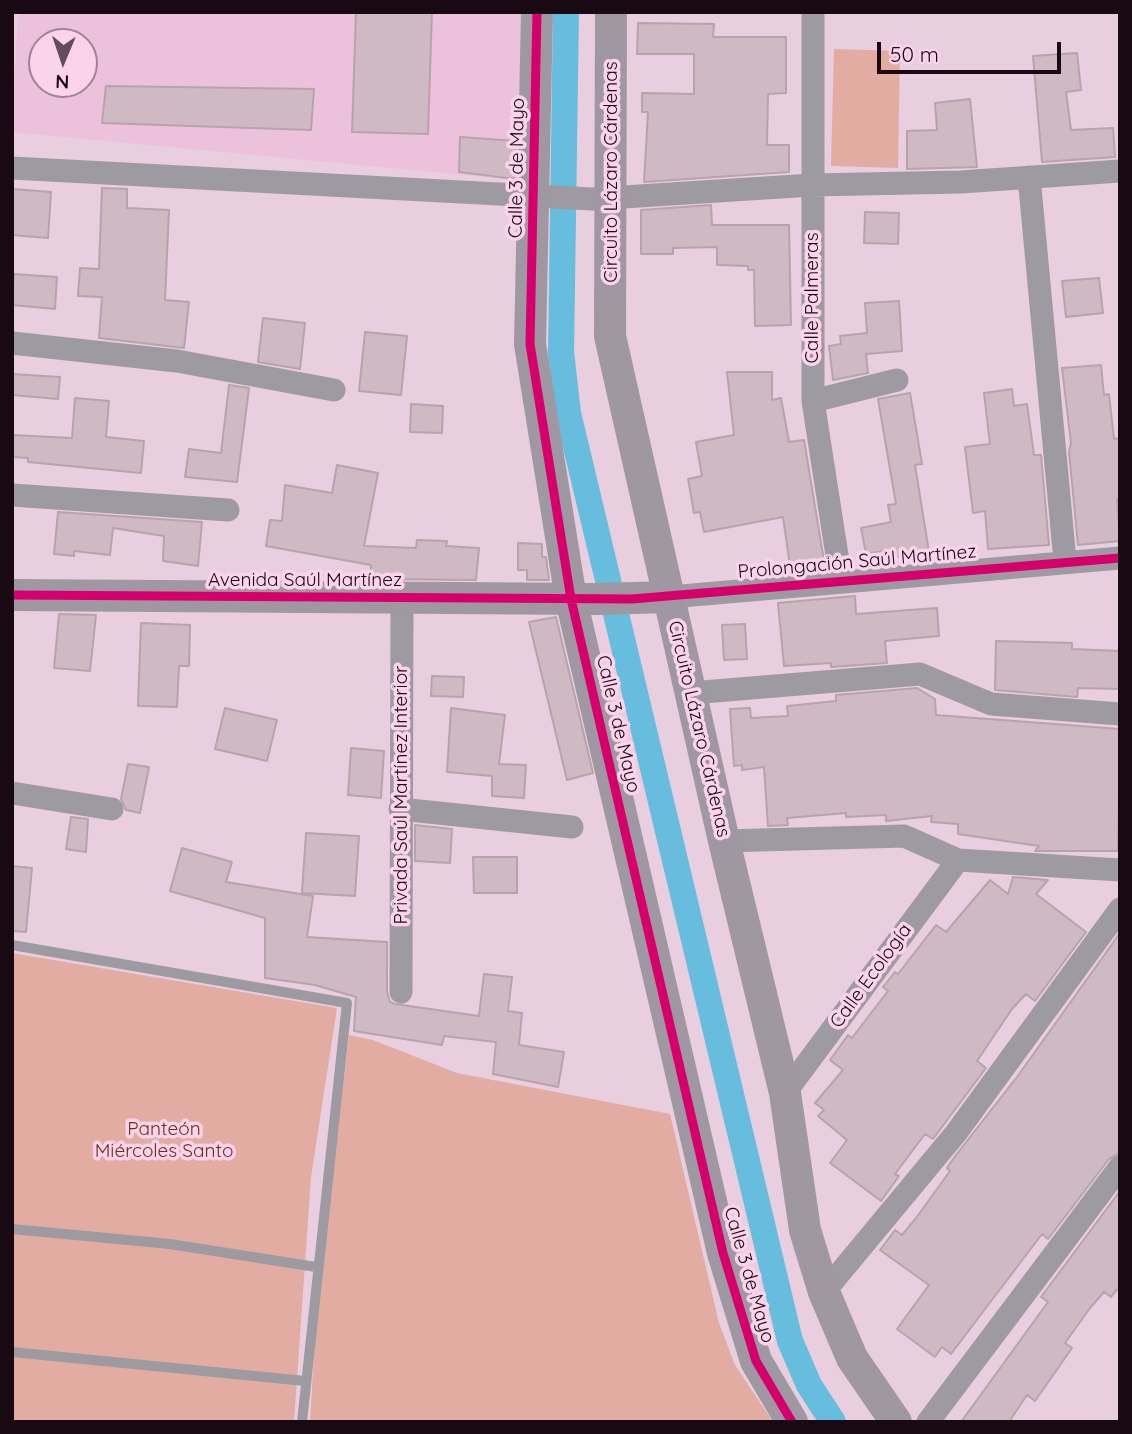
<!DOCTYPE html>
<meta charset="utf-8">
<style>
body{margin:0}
#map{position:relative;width:1132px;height:1434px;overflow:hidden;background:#e8cede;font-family:Quicksand,sans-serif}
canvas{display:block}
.frame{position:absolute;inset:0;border:14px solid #180913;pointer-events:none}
.north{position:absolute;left:28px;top:28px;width:70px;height:70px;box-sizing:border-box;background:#fbd3eb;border:2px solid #a08295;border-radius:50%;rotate:182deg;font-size:19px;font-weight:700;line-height:28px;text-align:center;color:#180913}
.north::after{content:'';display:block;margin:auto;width:24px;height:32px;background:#614e5a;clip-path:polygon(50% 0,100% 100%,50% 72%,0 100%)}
.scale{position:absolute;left:877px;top:42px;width:184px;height:32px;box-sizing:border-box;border:4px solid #180913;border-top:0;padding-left:9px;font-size:21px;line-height:24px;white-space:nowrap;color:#180913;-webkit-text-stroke:5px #fbd3eb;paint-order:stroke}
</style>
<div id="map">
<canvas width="1132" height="1434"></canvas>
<div class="frame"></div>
<div class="north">N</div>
<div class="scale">50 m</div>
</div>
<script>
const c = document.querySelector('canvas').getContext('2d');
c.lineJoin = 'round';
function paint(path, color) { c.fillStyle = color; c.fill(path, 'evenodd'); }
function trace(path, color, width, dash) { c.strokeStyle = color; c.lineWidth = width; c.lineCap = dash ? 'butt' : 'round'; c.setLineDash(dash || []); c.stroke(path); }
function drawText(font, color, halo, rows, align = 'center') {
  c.font = font + ' Quicksand,sans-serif'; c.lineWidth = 7; c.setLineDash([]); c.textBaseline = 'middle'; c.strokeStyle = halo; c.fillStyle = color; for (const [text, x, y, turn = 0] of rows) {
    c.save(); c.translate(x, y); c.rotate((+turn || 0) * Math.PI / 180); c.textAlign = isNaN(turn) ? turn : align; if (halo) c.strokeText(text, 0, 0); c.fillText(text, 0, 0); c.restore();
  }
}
paint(new Path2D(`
 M 18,12 L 522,12 L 518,180 L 12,132 ZM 42,42 L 84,42 L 84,84 L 42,84 Z`), '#ebc1db');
paint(new Path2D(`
 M 834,49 L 900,51 L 898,168 L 831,166 Z
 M 12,953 L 337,1008 L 311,1177 L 294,1422 L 12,1422 Z
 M 349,1035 L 373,1040 L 457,1073 L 670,1114 L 719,1323 L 735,1365 L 773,1422 L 310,1422 L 316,1320 Z`), '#e3aca3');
trace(new Path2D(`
 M 566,12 L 561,352 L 568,413 L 790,1341 L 809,1385 L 833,1422`), '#67bddd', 26);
const building = new Path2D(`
 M 356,12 L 432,12 L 428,134 L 352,132 Z
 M 638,23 L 714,24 L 713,37 L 786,37 L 786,93 L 768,94 L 767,145 L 789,145 L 789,172 L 644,182 L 648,112 L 642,112 L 642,93 L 694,94 L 694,54 L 637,54 Z
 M 1077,53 L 1081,90 L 1066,92 L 1071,130 L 1113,128 L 1115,157 L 1042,162 L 1033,56 Z
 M 106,86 L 314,89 L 311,130 L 102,123 Z
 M 970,99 L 977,167 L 907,169 L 907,131 L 937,130 L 935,103 Z
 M 460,137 L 516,141 L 515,179 L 459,172 Z
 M 102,188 L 127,189 L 127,208 L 169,210 L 165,300 L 189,302 L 184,348 L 99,338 L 102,297 L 78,296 L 80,268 L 99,269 Z
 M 12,189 L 51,192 L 48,238 L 12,235 Z
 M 711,205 L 712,225 L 789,225 L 791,325 L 755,326 L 754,270 L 748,270 L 748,266 L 717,265 L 717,247 L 673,248 L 673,254 L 641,254 L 641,210 Z
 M 865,212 L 899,213 L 898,244 L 864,243 Z
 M 14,274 L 57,277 L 55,309 L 12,305 Z
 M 1099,278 L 1103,313 L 1066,317 L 1062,281 Z
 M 899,301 L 902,351 L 866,354 L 868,373 L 833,380 L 829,346 L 841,344 L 840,336 L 867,333 L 865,303 Z
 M 263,318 L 305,323 L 300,369 L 258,362 Z
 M 365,332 L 407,336 L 401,395 L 359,391 Z
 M 1101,365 L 1104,395 L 1109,394 L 1114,439 L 1120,438 L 1120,499 L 1117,499 L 1120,541 L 1078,545 L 1069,452 L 1071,443 L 1062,368 Z
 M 727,372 L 772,372 L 772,400 L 781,398 L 789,442 L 804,440 L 824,561 L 790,566 L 783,517 L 704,532 L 700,512 L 694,513 L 688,479 L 702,476 L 696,442 L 734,435 Z
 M 12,374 L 60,377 L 58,399 L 12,395 Z
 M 229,385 L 249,388 L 237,482 L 185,477 L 189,449 L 221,453 Z
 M 1012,389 L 1014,406 L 1027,404 L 1034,455 L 1041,455 L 1049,545 L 988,549 L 985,511 L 973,513 L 965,447 L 990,444 L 984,393 Z
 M 910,393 L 922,464 L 915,465 L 929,552 L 897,557 L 896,549 L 866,554 L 861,528 L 891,522 L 888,505 L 896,504 L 878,399 Z
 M 75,398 L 109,401 L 106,437 L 144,441 L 141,473 L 28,462 L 28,458 L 12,457 L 12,435 L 72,438 Z
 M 411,404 L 443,406 L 442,433 L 410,432 Z
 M 337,465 L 378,473 L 364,546 L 416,548 L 417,540 L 447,541 L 446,546 L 479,548 L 476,580 L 370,579 L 371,565 L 266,546 L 270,520 L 282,521 L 285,485 L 332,493 Z
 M 58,512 L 202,522 L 198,566 L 163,561 L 164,536 L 113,528 L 110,555 L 74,551 L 74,556 L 54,554 Z
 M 518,543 L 542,544 L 542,557 L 546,557 L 549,580 L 527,580 L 527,570 L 518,570 Z
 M 855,596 L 856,614 L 937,608 L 939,636 L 885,641 L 887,663 L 831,667 L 831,663 L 784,666 L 778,603 Z
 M 59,614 L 96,615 L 90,671 L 54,668 Z
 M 556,617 L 593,773 L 567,780 L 529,622 Z
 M 141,623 L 190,625 L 189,666 L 179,666 L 177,707 L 138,706 Z
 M 745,624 L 747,659 L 724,660 L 722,625 Z
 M 996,641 L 1072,643 L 1072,649 L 1120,651 L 1120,689 L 1078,688 L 1077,697 L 995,690 Z
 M 432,676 L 464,677 L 463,697 L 431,696 Z
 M 917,688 L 935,699 L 936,715 L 1120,729 L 1118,851 L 1035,851 L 1039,846 L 958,834 L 958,824 L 931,822 L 932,816 L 886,821 L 886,815 L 846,817 L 846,813 L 787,818 L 788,825 L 768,826 L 764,767 L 742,770 L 742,765 L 734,766 L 730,709 L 750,708 L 751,718 L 788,716 L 787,706 L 836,701 L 836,695 Z
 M 225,708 L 277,720 L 267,761 L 215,749 Z
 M 451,708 L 505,715 L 499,764 L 526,765 L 524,798 L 492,796 L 492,776 L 447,772 Z
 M 351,748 L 384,751 L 381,798 L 348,795 Z
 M 128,764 L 149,767 L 140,813 L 126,810 L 121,799 Z
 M 71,817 L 88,819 L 86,852 L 66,849 Z
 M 415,825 L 452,829 L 450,863 L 415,861 Z
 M 306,833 L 359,836 L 355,896 L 302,893 Z
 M 182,848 L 232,862 L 226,882 L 313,896 L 307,937 L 387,942 L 387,992 L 390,1002 L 395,1004 L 479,1016 L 484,974 L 512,977 L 508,1011 L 522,1013 L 519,1045 L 564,1052 L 558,1087 L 493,1074 L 496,1042 L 444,1036 L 442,1045 L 354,1031 L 356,997 L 315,985 L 265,978 L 265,918 L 170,891 Z
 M 473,857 L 517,857 L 517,893 L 474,893 Z
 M 12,866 L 32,868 L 26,932 L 12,931 Z
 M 1013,877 L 1048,880 L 1036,894 L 1086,932 L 1035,1001 L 1026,994 L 1012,1009 L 977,1061 L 986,1068 L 933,1139 L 925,1134 L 895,1174 L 899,1176 L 881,1201 L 830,1163 L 847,1140 L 818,1116 L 824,1110 L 815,1103 L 843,1070 L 830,1060 L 848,1035 L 852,1038 L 888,991 L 883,987 L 895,972 L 898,974 L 936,925 L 946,932 L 990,880 L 1008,894 Z
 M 1120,933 L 1120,1153 L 1109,1159 L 1048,1239 L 1042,1234 L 951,1354 L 942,1347 L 935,1357 L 897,1329 L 929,1285 L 880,1250 L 895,1230 L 902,1235 L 916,1218 L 950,1171 L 947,1168 L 956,1155 L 1017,1077 Z
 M 1120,1191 L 1120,1286 L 1111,1297 L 1104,1292 L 1090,1308 L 1065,1343 L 1072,1348 L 1035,1401 L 1027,1395 L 1009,1422 L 961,1422 L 1048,1302 L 1041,1297 Z`);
paint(building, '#cfbac3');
trace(building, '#b8a3ac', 2);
trace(new Path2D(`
 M 12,945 L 347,1003 L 302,1422
 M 12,1229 L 170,1244 L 316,1267
 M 12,1352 L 305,1381`), '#9d9aa2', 10);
trace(new Path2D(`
 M 813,12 L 813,401 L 841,581
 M 12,168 L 592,199 L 812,185 L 961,182 L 1120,171
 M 1029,177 L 1065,561
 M 12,343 L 177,361 L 334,390
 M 813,401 L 897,380
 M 12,495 L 228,510
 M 670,597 L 1120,558
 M 691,693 L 920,674 L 991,704 L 1120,714
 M 12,793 L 112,809
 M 400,809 L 572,827
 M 724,841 L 904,836 L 958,860 L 1120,870
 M 401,992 L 402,598
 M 785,1093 L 958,860
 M 824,1292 L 956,1133 L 1120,909
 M 928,1422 L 1120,1167`), '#9d9aa2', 23);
trace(new Path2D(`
 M 537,12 L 530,344 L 571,599 L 723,1253 L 756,1361 L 792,1422
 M 611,12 L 610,336 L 724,841 L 785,1093 L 805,1230 L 824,1292 L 852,1358 L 896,1422
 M 12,595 L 597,599 L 670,597`), '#9f98a3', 32);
trace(new Path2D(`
 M 537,12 L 530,344 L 571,599 L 723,1253 L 756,1361 L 792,1422
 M 12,595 L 632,599 L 1120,558`), '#d6006c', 9);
drawText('19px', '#180913', '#fbd3eb', [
 ["Calle 3 de Mayo",517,168,-89],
 ["Circuito Lázaro Cárdenas",611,172,-90],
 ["Calle Palmeras",812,298,-90],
 ["Prolongación Saúl Martínez",857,562,-5],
 ["Avenida Saúl Martínez",305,580],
 ["Calle 3 de Mayo",618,724,77],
 ["Circuito Lázaro Cárdenas",699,729,77],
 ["Privada Saúl Martínez Interior",401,795,-90],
 ["Calle Ecología",871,976,-54],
 ["Calle 3 de Mayo",749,1275,74]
]);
drawText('19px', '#6b3018', '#fbd3eb', [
 ["Panteón",164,1129],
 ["Miércoles Santo",164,1151]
]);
</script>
